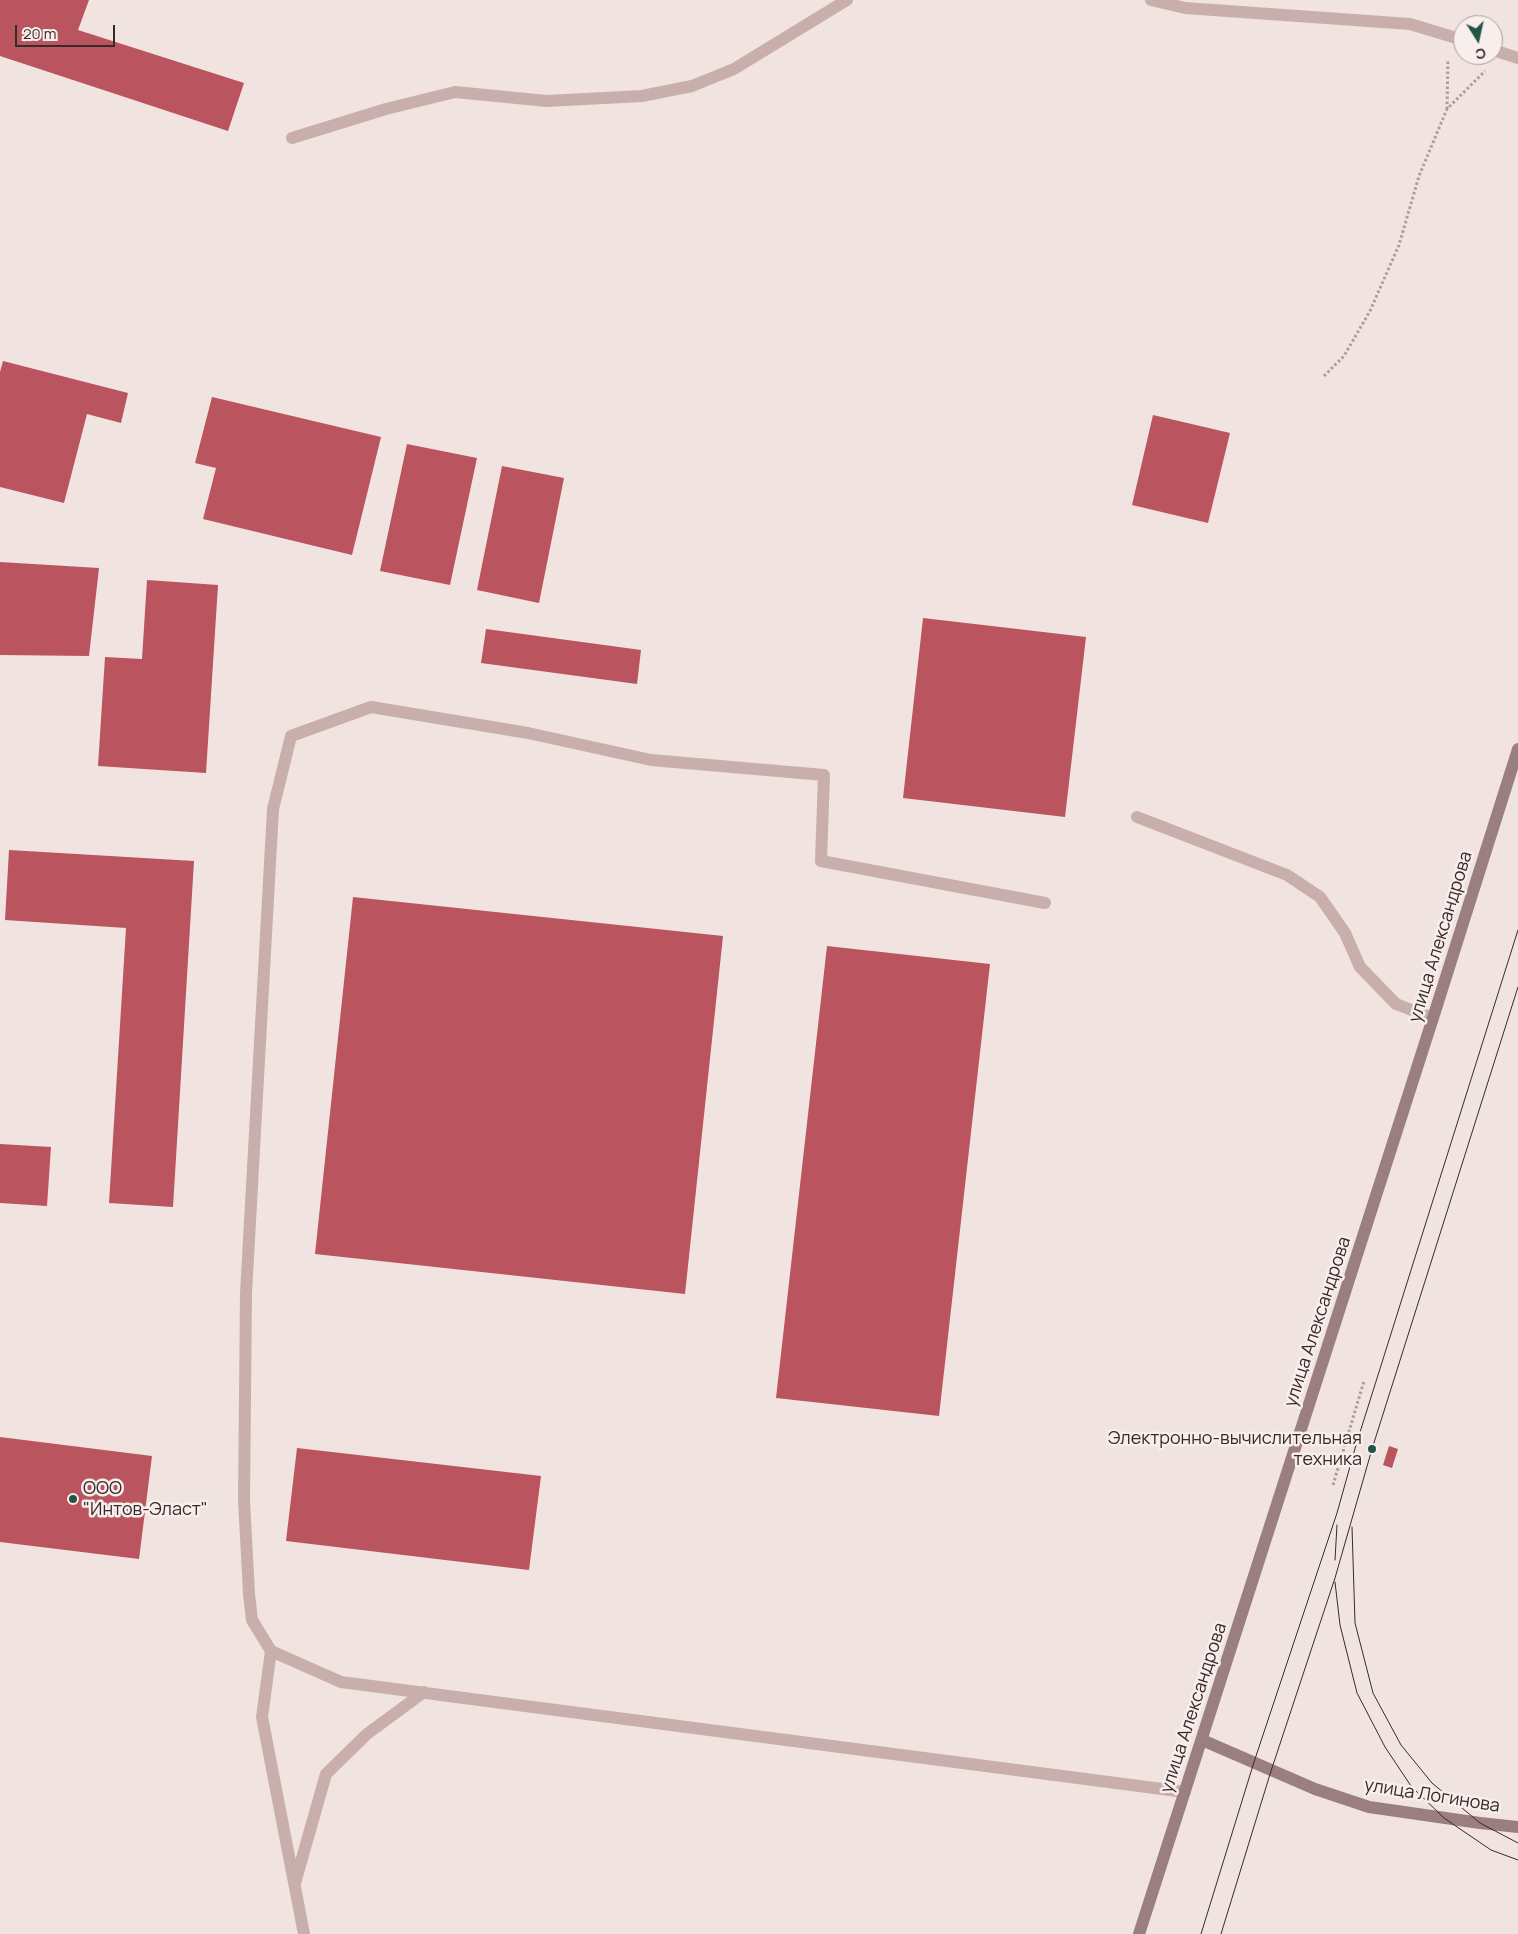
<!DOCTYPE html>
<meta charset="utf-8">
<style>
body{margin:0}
#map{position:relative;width:1518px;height:1934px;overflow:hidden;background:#f1e3df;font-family:Manrope,sans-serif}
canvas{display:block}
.north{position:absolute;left:1453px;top:15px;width:50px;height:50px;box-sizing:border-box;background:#f8eeec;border:1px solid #aba09f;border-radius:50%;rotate:170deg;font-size:14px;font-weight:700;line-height:20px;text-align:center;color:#372a2b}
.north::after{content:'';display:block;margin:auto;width:18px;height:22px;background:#245447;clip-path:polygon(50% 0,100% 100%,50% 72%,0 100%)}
.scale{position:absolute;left:15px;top:25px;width:100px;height:22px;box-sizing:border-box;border:2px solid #372a2b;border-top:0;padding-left:6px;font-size:15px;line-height:18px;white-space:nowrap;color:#372a2b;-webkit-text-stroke:4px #f8eeec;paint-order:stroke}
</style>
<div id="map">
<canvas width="1518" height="1934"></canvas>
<div class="north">С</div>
<div class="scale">20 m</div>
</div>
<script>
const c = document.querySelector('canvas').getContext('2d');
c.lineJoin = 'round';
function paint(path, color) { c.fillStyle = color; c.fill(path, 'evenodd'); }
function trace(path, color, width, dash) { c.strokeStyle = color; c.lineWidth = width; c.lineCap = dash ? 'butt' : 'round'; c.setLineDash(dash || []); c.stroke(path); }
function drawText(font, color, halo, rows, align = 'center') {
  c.font = font + ' Manrope,sans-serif'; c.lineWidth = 5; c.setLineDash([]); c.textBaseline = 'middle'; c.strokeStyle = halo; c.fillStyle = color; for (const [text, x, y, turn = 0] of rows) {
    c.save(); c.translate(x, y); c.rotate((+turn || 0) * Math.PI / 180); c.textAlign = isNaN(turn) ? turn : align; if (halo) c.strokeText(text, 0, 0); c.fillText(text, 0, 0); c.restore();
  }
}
paint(new Path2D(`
 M 0,0 L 89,0 L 78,30 L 244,83 L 228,131 L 0,56 Z
 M 3,361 L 128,393 L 121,423 L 87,414 L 64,503 L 0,487 L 0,372 Z
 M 212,397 L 381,437 L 352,555 L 203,519 L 216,468 L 195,463 Z
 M 1153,415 L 1230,433 L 1208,523 L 1132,505 Z
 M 407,444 L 477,458 L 450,585 L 380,571 Z
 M 502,466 L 564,478 L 539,603 L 477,590 Z
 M 0,562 L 99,568 L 89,656 L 0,655 Z
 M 147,580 L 218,585 L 206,773 L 98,766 L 105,657 L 142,659 Z
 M 923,618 L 1086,637 L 1065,817 L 903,798 Z
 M 486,629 L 641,650 L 637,684 L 481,663 Z
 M 9,850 L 194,861 L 173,1207 L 109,1203 L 126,928 L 5,920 Z
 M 353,897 L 723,936 L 685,1294 L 315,1254 Z
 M 827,946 L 990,964 L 939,1416 L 776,1398 Z
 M 0,1144 L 51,1147 L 47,1206 L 0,1203 Z
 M 0,1437 L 152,1456 L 139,1559 L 0,1542 Z
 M 1389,1446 L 1398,1449 L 1392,1468 L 1383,1465 Z
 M 297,1448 L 541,1476 L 529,1570 L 286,1541 Z`), '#ba545e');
trace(new Path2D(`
 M 1447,109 L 1448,59
 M 1324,376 L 1344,356 L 1370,311 L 1399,245 L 1419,176 L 1447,109 L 1485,71
 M 1333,1485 L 1364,1381`), '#b39997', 3, [2.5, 2.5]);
trace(new Path2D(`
 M 1151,0 L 1185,8 L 1410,24 L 1463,40
 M 1493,50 L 1518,58
 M 292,138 L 386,109 L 455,92 L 547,101 L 642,96 L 692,86 L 734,69 L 847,0
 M 1137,817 L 1287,875 L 1320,897 L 1345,933 L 1360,967 L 1396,1004 L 1433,1018
 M 1045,903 L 821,861 L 824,775 L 651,760 L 528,733 L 371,707 L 291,736 L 273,809 L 246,1293 L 244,1500 L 249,1594 L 252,1620 L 271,1651 L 341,1682 L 1185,1792
 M 271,1651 L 262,1717 L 304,1934
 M 295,1883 L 326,1774 L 367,1734 L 424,1692`), '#c8afac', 12);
trace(new Path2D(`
 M 1202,1740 L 1315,1789 L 1369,1807 L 1480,1823 L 1518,1827
 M 1139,1934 L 1433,1018 L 1518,749`), '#9b7e7e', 12);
trace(new Path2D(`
 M 1352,1527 L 1355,1623 L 1373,1693 L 1401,1745 L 1432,1783 L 1480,1823 L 1518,1843
 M 1335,1560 L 1337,1525
 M 1335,1582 L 1340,1625 L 1357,1693 L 1385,1747 L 1411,1786 L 1444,1818 L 1491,1850 L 1518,1860
 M 1201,1934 L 1254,1762 L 1337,1513 L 1356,1445 L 1518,930
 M 1221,1934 L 1271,1771 L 1335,1578 L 1372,1449 L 1518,987`), '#372a2b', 1);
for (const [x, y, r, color] of [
 [1372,1449,5,"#245447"],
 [73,1499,5,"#245447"]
]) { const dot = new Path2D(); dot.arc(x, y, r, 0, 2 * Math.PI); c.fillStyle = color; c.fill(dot); trace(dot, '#f8eeec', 2); }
drawText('18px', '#372a2b', '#f8eeec', [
 ["улица Александрова",1441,937,-73],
 ["улица Александрова",1318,1322,-72],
 ["улица Александрова",1194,1708,-72],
 ["улица Логинова",1432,1796,9]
]);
drawText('18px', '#372a2b', '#f8eeec', [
 ["Электронно-вычислительная",1362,1439],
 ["техника",1362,1460],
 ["ООО",83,1489,"left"],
 ["\"Интов-Эласт\"",83,1510,"left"]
], 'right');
</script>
